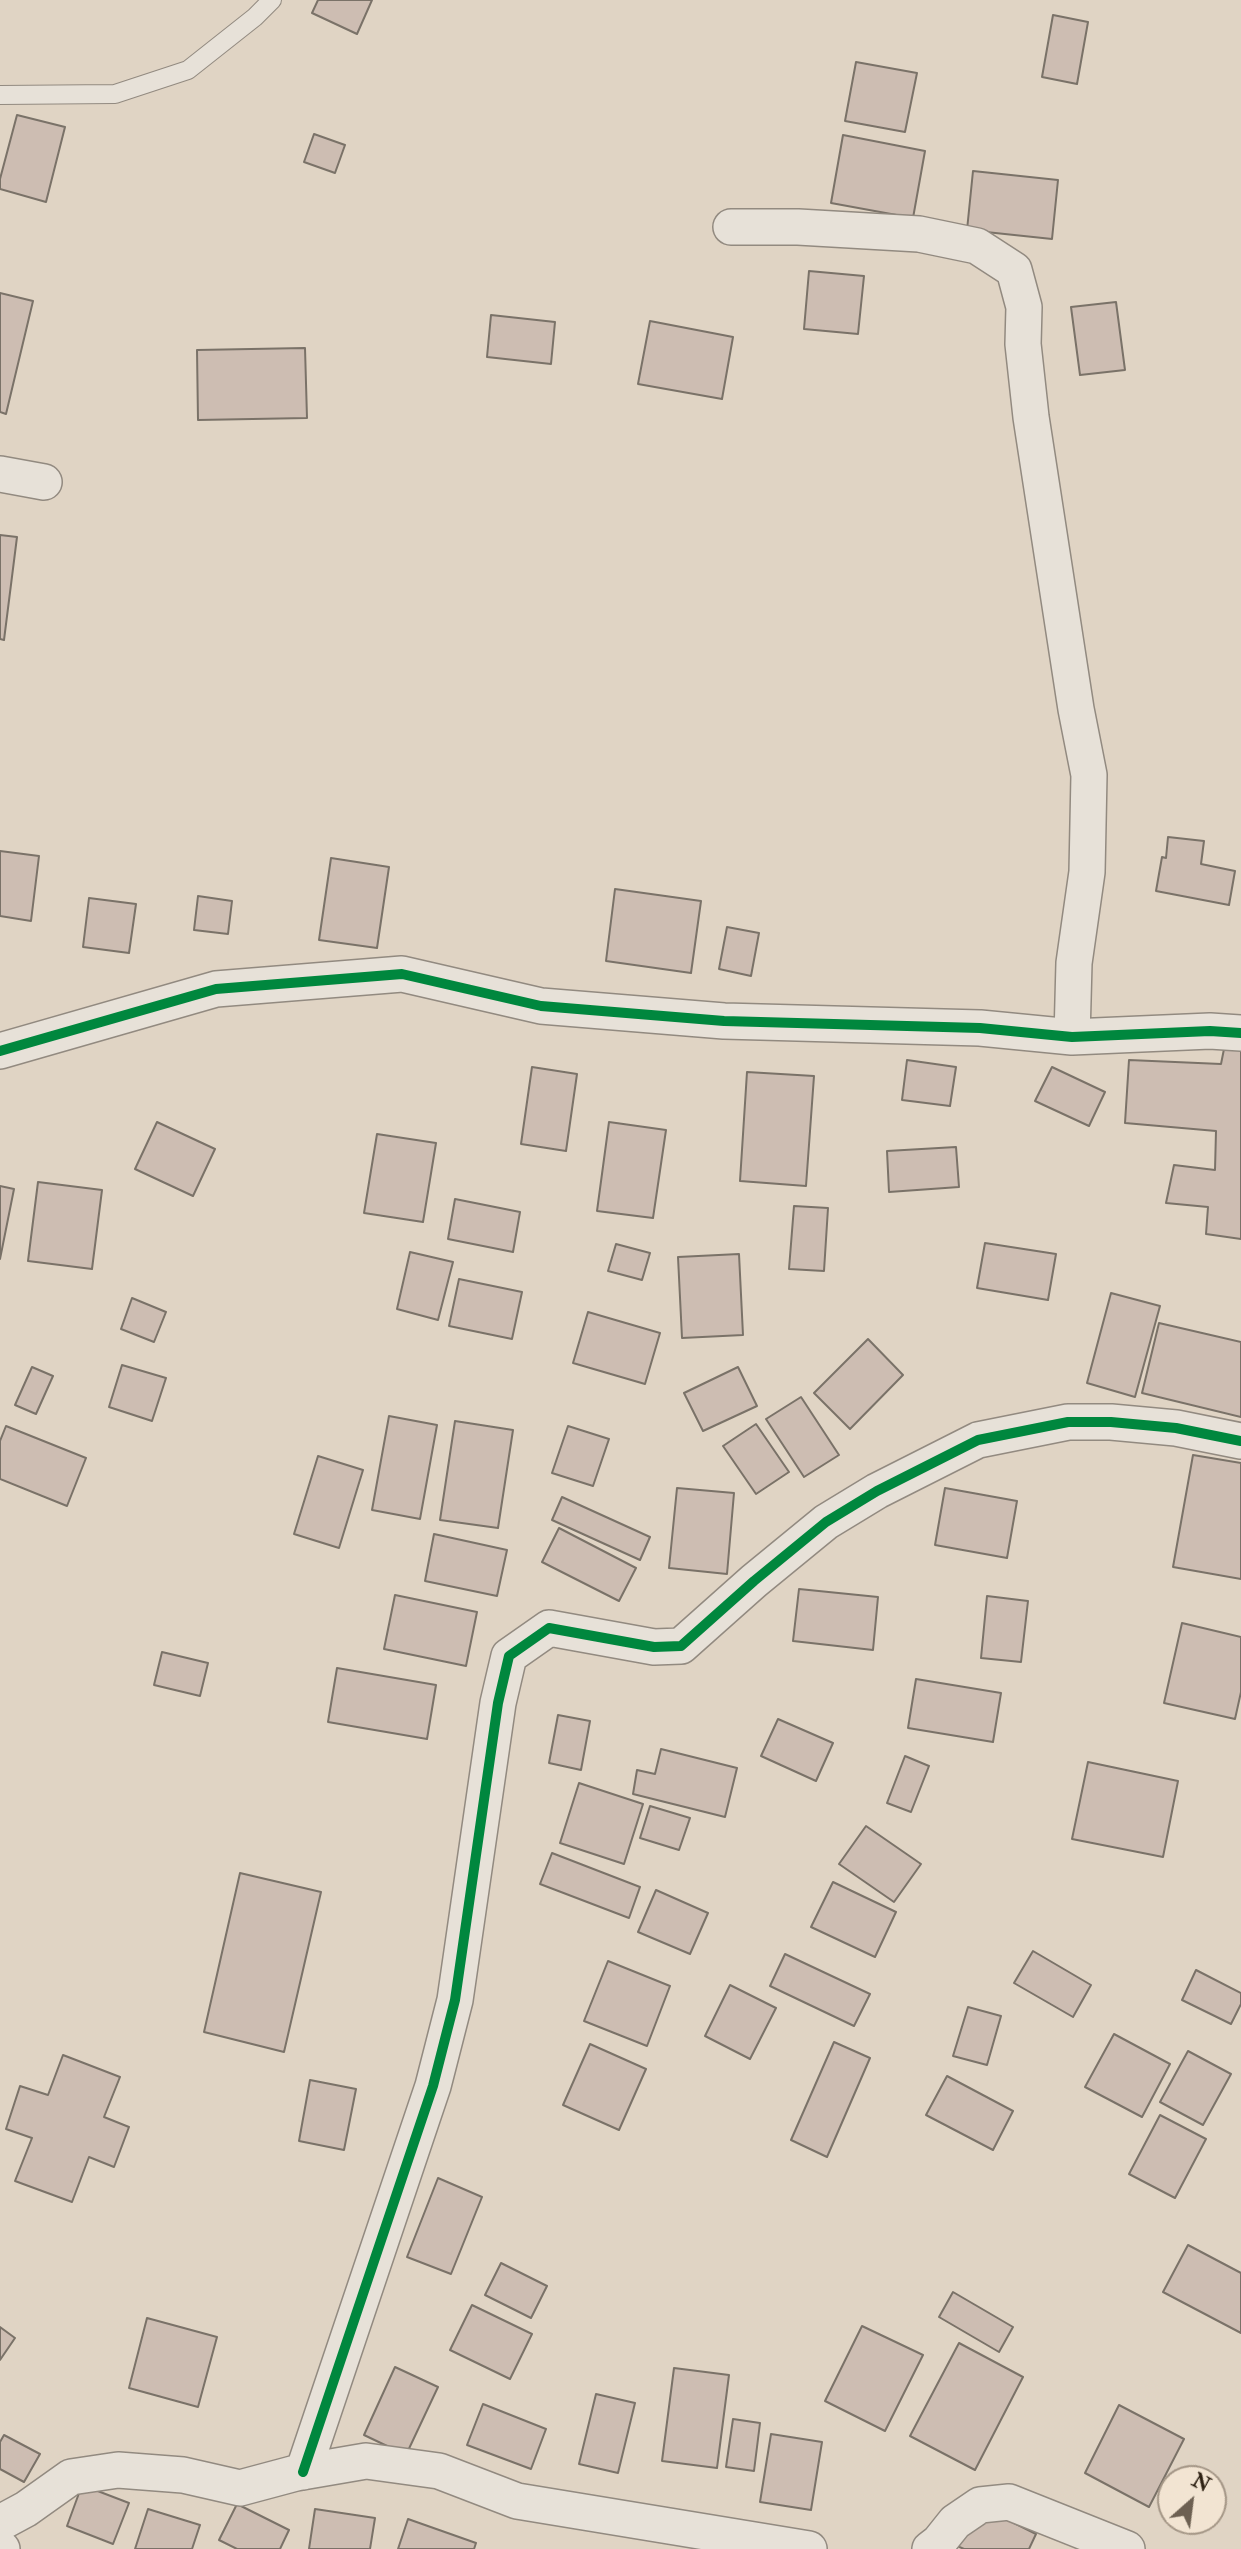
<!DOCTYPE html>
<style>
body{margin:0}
#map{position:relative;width:1241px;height:2549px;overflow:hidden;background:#e0d4c4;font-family:"IM FELL Double Pica",serif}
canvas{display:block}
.north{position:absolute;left:1157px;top:2465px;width:70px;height:70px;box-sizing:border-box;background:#f2e4d2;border:2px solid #a49686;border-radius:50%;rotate:28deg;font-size:19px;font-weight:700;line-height:28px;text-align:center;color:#2f2214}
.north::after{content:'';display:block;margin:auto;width:24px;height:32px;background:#6d6052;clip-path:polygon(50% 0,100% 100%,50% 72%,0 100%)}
</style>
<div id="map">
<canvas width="1241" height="2549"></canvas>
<div class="north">N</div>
</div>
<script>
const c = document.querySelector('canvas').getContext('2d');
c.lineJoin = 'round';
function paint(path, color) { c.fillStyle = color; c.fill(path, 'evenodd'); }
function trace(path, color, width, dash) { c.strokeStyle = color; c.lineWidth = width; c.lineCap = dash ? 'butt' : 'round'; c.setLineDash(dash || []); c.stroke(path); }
const building = new Path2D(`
 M 318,0 L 372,0 L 357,34 L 312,13 Z
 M 1053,15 L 1088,22 L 1077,84 L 1042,77 Z
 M 856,62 L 917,73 L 905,132 L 845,121 Z
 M 17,115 L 65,127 L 46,202 L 0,189 L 0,179 Z
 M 314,134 L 345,145 L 335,173 L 304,162 Z
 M 843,135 L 925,151 L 913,218 L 831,203 Z
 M 973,171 L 1058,180 L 1052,239 L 967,230 Z
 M 809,271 L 864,276 L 858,334 L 804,329 Z
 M 0,293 L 33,301 L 6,414 L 0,412 Z
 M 1116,302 L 1125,370 L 1080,375 L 1071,307 Z
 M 491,315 L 555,322 L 551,364 L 487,357 Z
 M 650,321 L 733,337 L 722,399 L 638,384 Z
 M 305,348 L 307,418 L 198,420 L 197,350 Z
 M 0,535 L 17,537 L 4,640 L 0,639 Z
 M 1168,837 L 1204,841 L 1201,864 L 1235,871 L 1229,905 L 1156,891 L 1162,857 L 1166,858 Z
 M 0,851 L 39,856 L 31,921 L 0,916 Z
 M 331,858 L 389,867 L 377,948 L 319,940 Z
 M 615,889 L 701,901 L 691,973 L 606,961 Z
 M 198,896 L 232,901 L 228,934 L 194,930 Z
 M 89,898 L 136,904 L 129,953 L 83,947 Z
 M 727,927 L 759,933 L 751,976 L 719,969 Z
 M 1225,1044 L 1241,1045 L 1241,1239 L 1206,1234 L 1208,1207 L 1166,1203 L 1174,1165 L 1215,1170 L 1216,1131 L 1125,1123 L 1129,1060 L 1221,1064 Z
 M 907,1060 L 956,1067 L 950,1106 L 902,1100 Z
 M 532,1067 L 577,1074 L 566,1151 L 521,1144 Z
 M 1052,1067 L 1105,1092 L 1089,1126 L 1035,1101 Z
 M 747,1072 L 814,1076 L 806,1186 L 740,1181 Z
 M 157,1122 L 215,1149 L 193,1196 L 135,1169 Z
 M 609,1122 L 666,1130 L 653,1218 L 597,1211 Z
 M 377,1134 L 436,1143 L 423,1222 L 364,1213 Z
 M 956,1147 L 959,1187 L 889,1192 L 887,1151 Z
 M 38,1182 L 102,1190 L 92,1269 L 28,1261 Z
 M 0,1186 L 14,1189 L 0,1259 Z
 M 455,1199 L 520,1212 L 513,1252 L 448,1239 Z
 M 794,1206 L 828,1208 L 824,1271 L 789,1269 Z
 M 985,1243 L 1056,1254 L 1048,1300 L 977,1288 Z
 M 616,1244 L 650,1253 L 642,1280 L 608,1271 Z
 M 410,1252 L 453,1262 L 438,1320 L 397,1309 Z
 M 739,1254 L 743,1335 L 682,1338 L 678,1257 Z
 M 459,1279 L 522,1292 L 512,1339 L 449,1326 Z
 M 1111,1293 L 1160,1306 L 1135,1397 L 1087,1383 Z
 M 132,1298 L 166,1312 L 154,1342 L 121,1329 Z
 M 588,1312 L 660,1333 L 645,1384 L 573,1363 Z
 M 1159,1323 L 1241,1342 L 1241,1417 L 1142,1393 Z
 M 868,1339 L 903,1375 L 850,1429 L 814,1393 Z
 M 122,1365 L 166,1378 L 152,1421 L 109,1407 Z
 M 32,1367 L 53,1376 L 36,1414 L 15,1405 Z
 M 738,1367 L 757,1406 L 703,1431 L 684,1393 Z
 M 801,1397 L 839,1455 L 804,1477 L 766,1419 Z
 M 389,1416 L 437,1425 L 420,1519 L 372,1510 Z
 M 455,1421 L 513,1430 L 498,1528 L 440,1520 Z
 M 756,1424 L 789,1472 L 756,1494 L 723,1446 Z
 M 6,1426 L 86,1458 L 67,1506 L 0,1479 L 0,1441 Z
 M 568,1426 L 609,1439 L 593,1486 L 552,1473 Z
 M 1193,1455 L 1241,1463 L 1241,1579 L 1173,1567 Z
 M 318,1456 L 363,1470 L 339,1548 L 294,1534 Z
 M 677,1488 L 734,1493 L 727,1574 L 669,1568 Z
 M 945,1488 L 1017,1501 L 1007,1558 L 935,1545 Z
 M 562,1497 L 650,1537 L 640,1560 L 552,1520 Z
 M 559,1528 L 636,1568 L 619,1601 L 542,1562 Z
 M 434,1534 L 507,1550 L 497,1596 L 425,1581 Z
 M 799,1589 L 878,1597 L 873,1650 L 793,1641 Z
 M 395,1595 L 477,1612 L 466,1666 L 384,1649 Z
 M 987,1596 L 1028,1601 L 1021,1662 L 981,1658 Z
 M 1182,1623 L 1241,1637 L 1241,1692 L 1235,1719 L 1164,1703 Z
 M 162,1652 L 208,1663 L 200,1696 L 154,1685 Z
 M 337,1668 L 436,1685 L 427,1739 L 328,1722 Z
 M 916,1679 L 1001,1693 L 993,1742 L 908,1728 Z
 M 558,1715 L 590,1721 L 581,1770 L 549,1763 Z
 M 778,1719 L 833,1743 L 816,1781 L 761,1756 Z
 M 661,1749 L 737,1768 L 725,1817 L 633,1794 L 637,1770 L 655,1774 Z
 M 905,1756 L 929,1766 L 911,1812 L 887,1803 Z
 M 1088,1762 L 1178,1781 L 1163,1857 L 1072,1839 Z
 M 579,1783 L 643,1804 L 624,1864 L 560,1843 Z
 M 650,1806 L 690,1818 L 679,1850 L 640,1838 Z
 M 866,1826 L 921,1864 L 894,1902 L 839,1864 Z
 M 552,1853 L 640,1887 L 629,1918 L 540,1884 Z
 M 240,1873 L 321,1892 L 284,2052 L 204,2032 Z
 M 833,1882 L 896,1912 L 875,1957 L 811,1927 Z
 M 656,1890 L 708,1913 L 690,1954 L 638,1932 Z
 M 1033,1951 L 1091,1985 L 1073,2017 L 1014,1983 Z
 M 785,1954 L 870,1994 L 854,2026 L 770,1986 Z
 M 608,1961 L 670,1986 L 647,2046 L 584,2021 Z
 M 1196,1970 L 1241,1993 L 1241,2004 L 1231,2024 L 1182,2000 Z
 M 730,1985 L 776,2008 L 750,2059 L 705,2036 Z
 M 968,2007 L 1001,2016 L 987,2065 L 953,2056 Z
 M 1114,2034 L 1170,2064 L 1142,2117 L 1085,2087 Z
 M 834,2042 L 870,2058 L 827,2157 L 791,2140 Z
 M 590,2044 L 646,2069 L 619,2130 L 563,2105 Z
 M 1188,2051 L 1231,2074 L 1203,2125 L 1160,2102 Z
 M 63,2055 L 120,2077 L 104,2117 L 129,2127 L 114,2167 L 89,2157 L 72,2202 L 15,2181 L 32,2138 L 6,2129 L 20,2086 L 48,2095 Z
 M 947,2076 L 1013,2111 L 993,2150 L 926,2115 Z
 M 310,2080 L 356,2089 L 344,2150 L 299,2141 Z
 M 1160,2115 L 1206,2139 L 1175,2198 L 1129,2174 Z
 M 438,2178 L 482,2197 L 451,2274 L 407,2257 Z
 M 1188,2245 L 1241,2273 L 1241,2333 L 1163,2292 Z
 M 501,2263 L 547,2286 L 531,2318 L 485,2295 Z
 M 953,2292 L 1013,2327 L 999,2352 L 939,2317 Z
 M 472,2305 L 532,2334 L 510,2379 L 450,2350 Z
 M 147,2318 L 217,2337 L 198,2407 L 129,2388 Z
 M 862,2326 L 923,2355 L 885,2431 L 825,2401 Z
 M 0,2327 L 15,2338 L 0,2360 Z
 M 959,2343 L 1023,2377 L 975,2470 L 910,2436 Z
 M 395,2367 L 438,2387 L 406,2455 L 364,2435 Z
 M 674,2368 L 729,2375 L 717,2468 L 662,2461 Z
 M 596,2394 L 635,2403 L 618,2473 L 579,2464 Z
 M 483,2404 L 546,2429 L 531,2469 L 467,2445 Z
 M 1119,2405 L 1184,2439 L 1149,2507 L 1085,2473 Z
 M 733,2419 L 760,2423 L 754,2471 L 726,2467 Z
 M 771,2434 L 822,2442 L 811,2510 L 760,2502 Z
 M 4,2435 L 40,2454 L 24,2482 L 0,2469 L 0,2442 Z
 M 82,2485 L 129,2503 L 113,2544 L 67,2526 Z
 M 237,2504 L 289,2530 L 280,2549 L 237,2549 L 219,2540 Z
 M 148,2509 L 200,2525 L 192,2549 L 135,2549 Z
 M 315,2509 L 375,2518 L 370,2549 L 309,2549 Z
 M 994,2513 L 1036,2534 L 1029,2549 L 964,2549 L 957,2546 L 973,2514 L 989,2522 Z
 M 408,2519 L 476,2543 L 474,2549 L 398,2549 Z`);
paint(building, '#cdbdb2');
trace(building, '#7a7268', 2);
const service = new Path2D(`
 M 0,95 L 115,94 L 188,70 L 255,17 L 272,0`);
const minor = new Path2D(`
 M 731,227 L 798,227 L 919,234 L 977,246 L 1014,270 L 1024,307 L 1023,344 L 1031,417 L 1076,709 L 1089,775 L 1087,872 L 1074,963 L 1072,1037
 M 0,474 L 44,482
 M 0,1051 L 216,989 L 402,974 L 541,1006 L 724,1021 L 980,1028 L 1072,1037 L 1210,1031 L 1241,1033
 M 303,2472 L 433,2086 L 455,2000 L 498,1703 L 509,1656 L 549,1628 L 654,1647 L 681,1646 L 754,1581 L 826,1522 L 877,1491 L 978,1440 L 1068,1422 L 1111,1422 L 1176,1428 L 1241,1441
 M 0,2523 L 26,2509 L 71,2477 L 118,2470 L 183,2475 L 240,2488 L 296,2473 L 366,2461 L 439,2471 L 517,2501 L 809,2549
 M 0,2548 L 2,2549
 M 930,2549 L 939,2542 L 955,2522 L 980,2505 L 1009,2502 L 1127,2549`);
trace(service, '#928a80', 20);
trace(minor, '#928a80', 38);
trace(service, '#e7e1d8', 18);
trace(minor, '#e7e1d8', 35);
trace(new Path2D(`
 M 0,1051 L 216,989 L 402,974 L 541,1006 L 724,1021 L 980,1028 L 1072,1037 L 1210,1031 L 1241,1033
 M 303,2472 L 433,2086 L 455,2000 L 498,1703 L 509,1656 L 549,1628 L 654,1647 L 681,1646 L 754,1581 L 826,1522 L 877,1491 L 978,1440 L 1068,1422 L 1111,1422 L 1176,1428 L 1241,1441`), '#00873e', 10);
</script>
